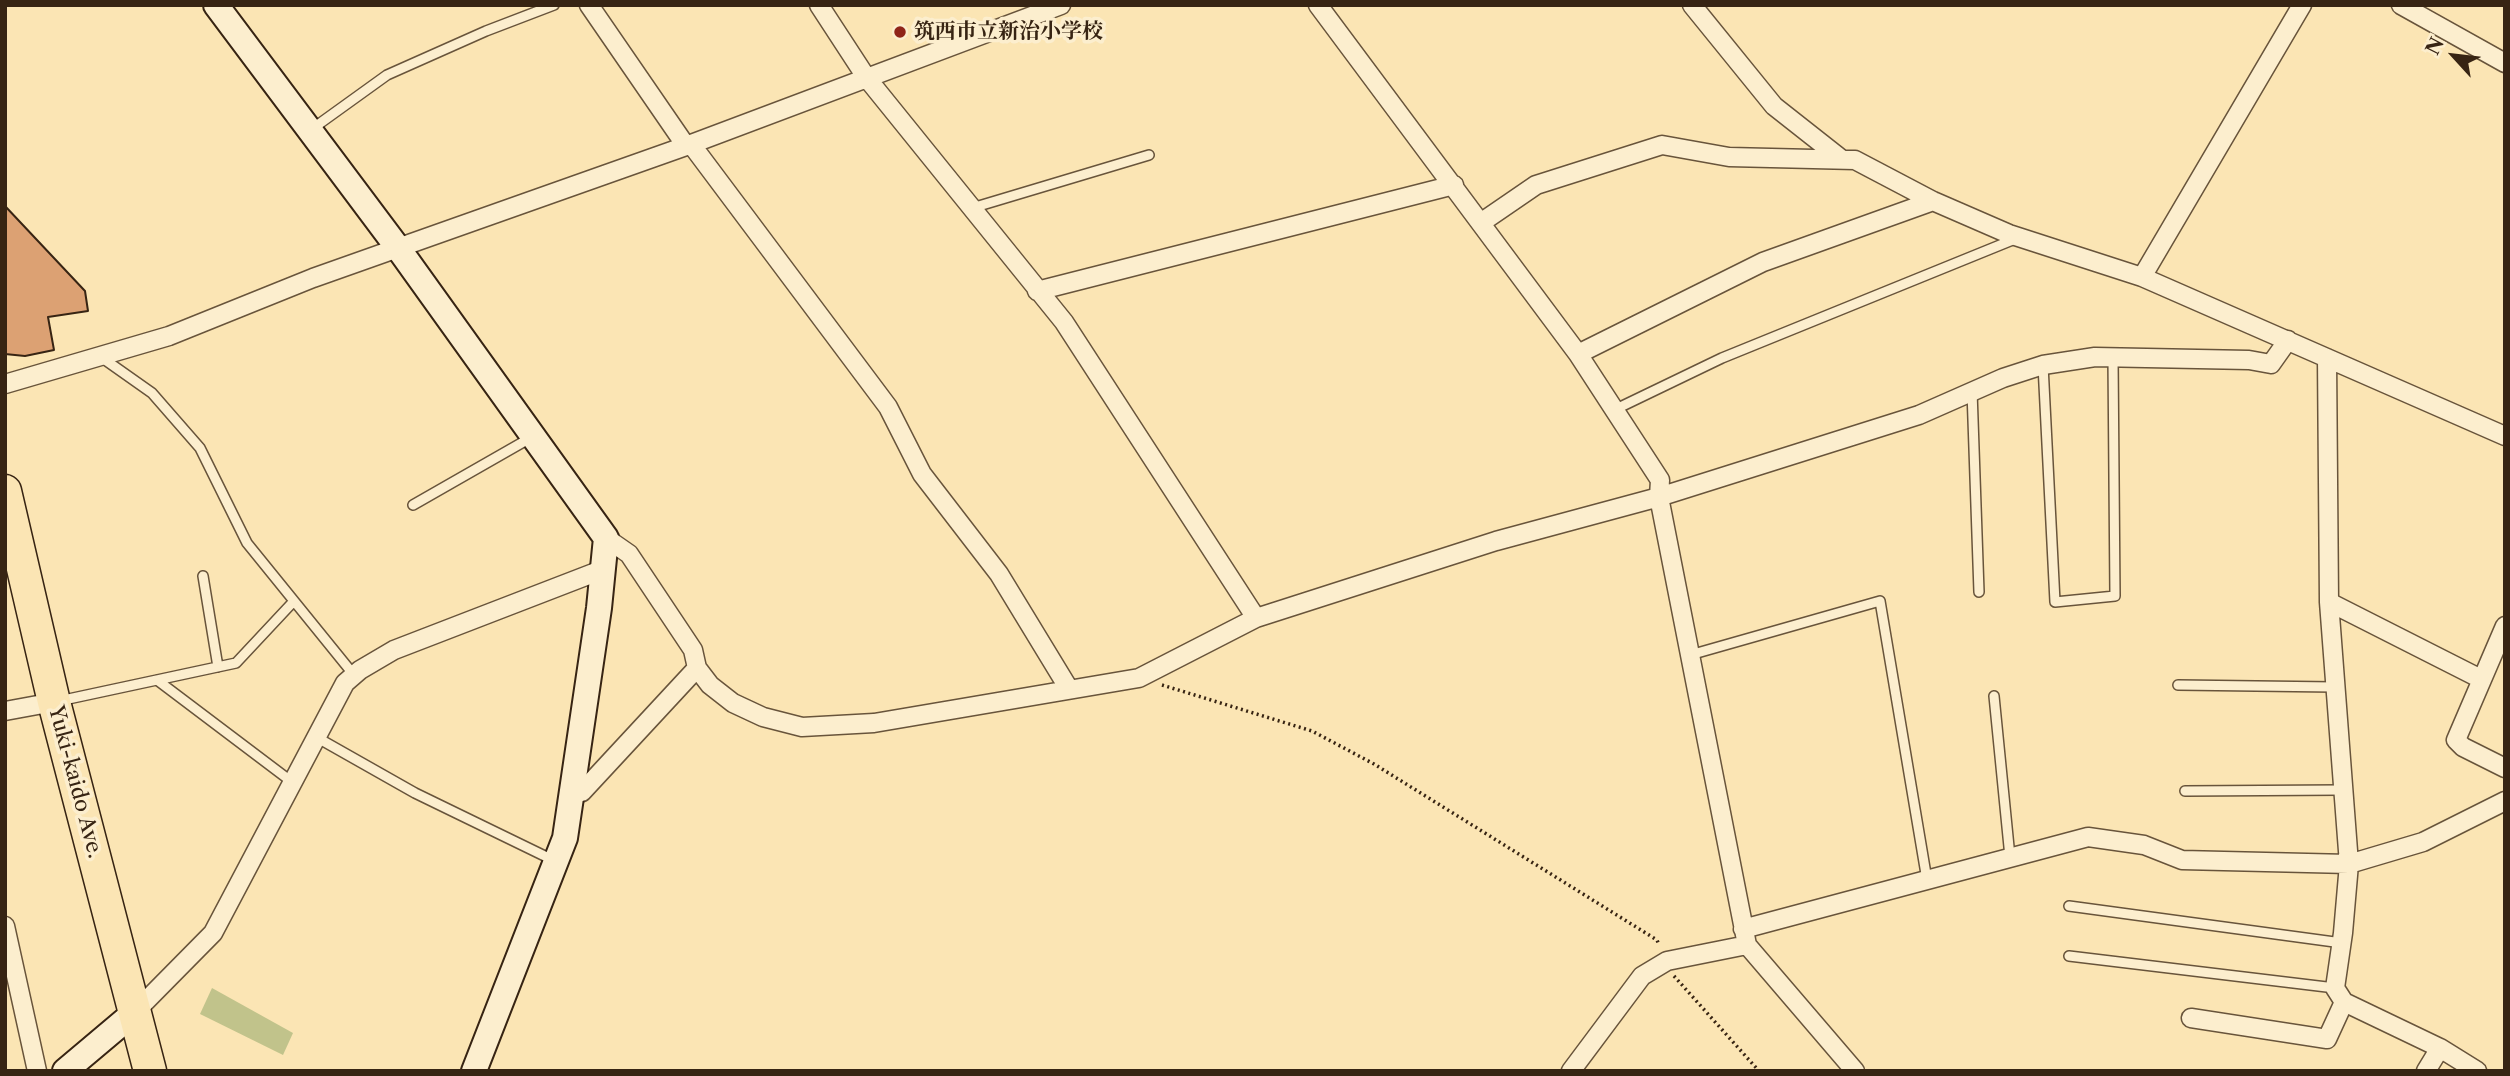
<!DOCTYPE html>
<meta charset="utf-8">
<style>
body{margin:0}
#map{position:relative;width:2510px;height:1076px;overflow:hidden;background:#fbe5b4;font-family:"Libre Caslon Text",serif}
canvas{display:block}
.frame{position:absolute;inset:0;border:7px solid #372413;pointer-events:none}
.north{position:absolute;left:2419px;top:21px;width:70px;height:70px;-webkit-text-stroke:5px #fceece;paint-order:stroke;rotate:297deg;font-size:19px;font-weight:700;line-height:28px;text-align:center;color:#372413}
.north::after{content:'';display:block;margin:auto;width:24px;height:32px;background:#372413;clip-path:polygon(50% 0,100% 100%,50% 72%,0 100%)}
</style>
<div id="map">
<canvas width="2510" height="1076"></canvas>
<div class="frame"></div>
<div class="north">N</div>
</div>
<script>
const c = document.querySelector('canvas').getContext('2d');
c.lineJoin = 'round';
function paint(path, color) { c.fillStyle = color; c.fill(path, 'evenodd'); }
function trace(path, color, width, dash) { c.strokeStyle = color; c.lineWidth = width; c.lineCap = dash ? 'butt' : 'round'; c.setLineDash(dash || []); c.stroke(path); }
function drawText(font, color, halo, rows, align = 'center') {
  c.font = font + ' "Libre Caslon Text","Noto Serif JP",serif'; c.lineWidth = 7; c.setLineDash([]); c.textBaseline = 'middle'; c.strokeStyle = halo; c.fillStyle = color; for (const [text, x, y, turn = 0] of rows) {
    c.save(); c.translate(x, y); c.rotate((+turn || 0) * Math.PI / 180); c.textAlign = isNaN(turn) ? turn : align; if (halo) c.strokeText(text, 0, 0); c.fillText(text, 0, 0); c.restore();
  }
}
paint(new Path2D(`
 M 212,988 L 293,1033 L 283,1055 L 200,1014 Z`), '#c1c38b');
const building = new Path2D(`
 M 5,206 L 85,291 L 88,311 L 48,317 L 54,350 L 25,356 L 5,354 Z`);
paint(building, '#dca173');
trace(building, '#372413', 2);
const lane = new Path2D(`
 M 312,129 L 387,75 L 486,31 L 554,5
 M 972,208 L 1149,155
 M 101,357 L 152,393 L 200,448 L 247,543 L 354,675
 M 2043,365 L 2055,602 L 2115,596 L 2113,358
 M 1972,391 L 1979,592
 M 1614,410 L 1722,358 L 2015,239
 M 413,505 L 532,437
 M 203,576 L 218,667
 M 1690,655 L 1880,601 L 1927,880
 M 157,680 L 292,782
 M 2178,685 L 2334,687
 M 1994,696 L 2010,857
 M 59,701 L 236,663 L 294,601
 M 316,737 L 415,793 L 555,861
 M 2185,791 L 2341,790
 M 2069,906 L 2342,943
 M 2069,956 L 2335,988`);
const street = new Path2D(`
 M 589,5 L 686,146
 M 819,5 L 866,77 L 1064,322 L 1256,618
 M 1318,5 L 1578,354 L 1660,480 L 1659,497 L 1747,945 L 1855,1071
 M 1692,5 L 1774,106 L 1840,158
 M 2401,5 L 2505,63
 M 691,144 L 888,407 L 922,474 L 999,574 L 1069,689
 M 1482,222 L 1536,185 L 1662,145 L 1729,157 L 1855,160 L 1933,201 L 2009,234 L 2142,277 L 2505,436
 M 2142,277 L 2302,5
 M 1037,291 L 1454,185
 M 1578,354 L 1763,262 L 1933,201
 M 2327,358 L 2329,602 L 2349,864 L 2343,933 L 2335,988 L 2344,1002 L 2440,1048 L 2477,1071
 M 5,384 L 169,336 L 313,278 L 686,146 L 1061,5
 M 606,538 L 629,554 L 693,650 L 697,668 L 710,685 L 733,703 L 763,717 L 802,727 L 874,723 L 1139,678 L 1256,618 L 1496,541 L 1659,497 L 1919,415 L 2003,378 L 2043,365 L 2095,357 L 2249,360 L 2271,364 L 2288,340
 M 2329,602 L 2481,679
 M 2505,626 L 2456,740 L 2463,747 L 2505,768
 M 5,711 L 54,702
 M 574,790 L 582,792 L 697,668
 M 5,926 L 37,1071
 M 1743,929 L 2088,837 L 2144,845 L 2182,860 L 2349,864 L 2423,842 L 2505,801
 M 135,1012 L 213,933 L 345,683 L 360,670 L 394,650 L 604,569
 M 2191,1018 L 2327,1039 L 2344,1002
 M 1571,1071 L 1642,976 L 1667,961 L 1747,945
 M 2426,1071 L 2440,1048`);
const secondary = new Path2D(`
 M 216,5 L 398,248 L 606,538 L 599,608 L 565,838 L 474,1071
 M 65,1071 L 135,1012`);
const highway = new Path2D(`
 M 5,491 L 54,702 L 150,1071`);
trace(lane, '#68543b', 12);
trace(street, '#68543b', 21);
trace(secondary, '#372413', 28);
trace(highway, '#372413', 35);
trace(new Path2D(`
 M 1162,685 L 1312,731 L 1374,764 L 1657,940 L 1659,945
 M 1674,976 L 1759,1071`), '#372413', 3.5, [2, 3.5]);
trace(lane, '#fceece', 9);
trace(street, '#fceece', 18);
trace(secondary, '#fceece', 24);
trace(highway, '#fbe5b4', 32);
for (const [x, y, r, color] of [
 [900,32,7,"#8f2418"]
]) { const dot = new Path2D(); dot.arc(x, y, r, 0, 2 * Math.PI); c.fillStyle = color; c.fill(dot); trace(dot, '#fceece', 2.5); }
drawText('bold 21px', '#372413', '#fceece', [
 ["筑西市立新治小学校",914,32]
], 'left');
drawText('21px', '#372413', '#fceece', [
 ["Yuki-kaido Ave.",75,782,75]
]);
</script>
